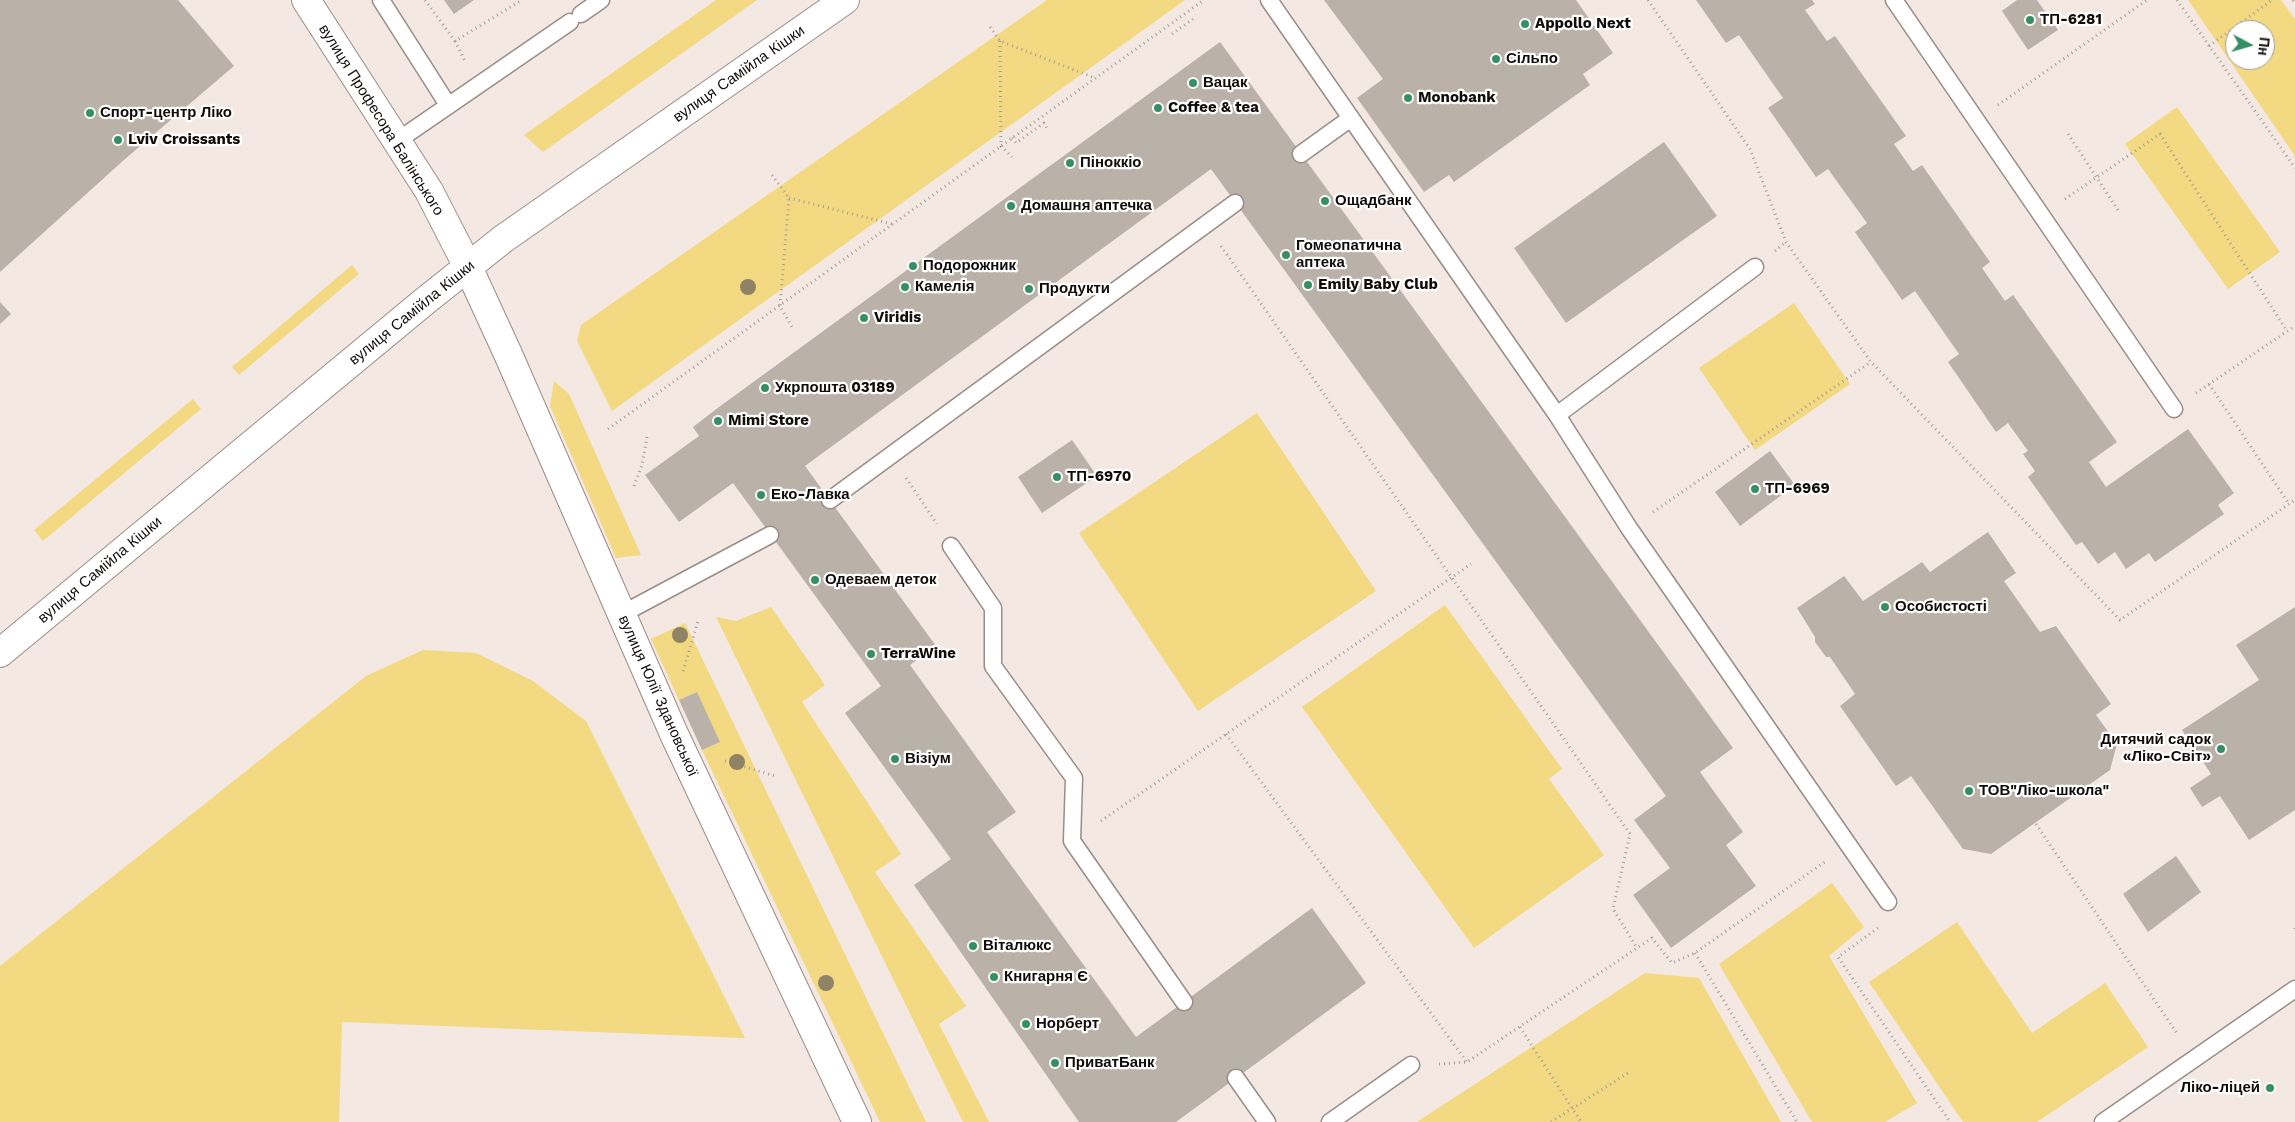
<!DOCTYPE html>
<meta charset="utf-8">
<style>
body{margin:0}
#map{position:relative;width:2295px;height:1122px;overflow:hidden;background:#f4e8e2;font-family:"Work Sans",sans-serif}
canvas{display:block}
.north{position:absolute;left:2225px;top:20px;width:50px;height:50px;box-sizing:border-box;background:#fff;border:1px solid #a09e9d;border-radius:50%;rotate:96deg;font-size:14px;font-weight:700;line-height:20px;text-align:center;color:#110d0b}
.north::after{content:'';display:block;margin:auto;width:18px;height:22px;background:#348f65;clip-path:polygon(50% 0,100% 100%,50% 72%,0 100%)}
</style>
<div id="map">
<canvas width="2295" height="1122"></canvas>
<div class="north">Пн</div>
</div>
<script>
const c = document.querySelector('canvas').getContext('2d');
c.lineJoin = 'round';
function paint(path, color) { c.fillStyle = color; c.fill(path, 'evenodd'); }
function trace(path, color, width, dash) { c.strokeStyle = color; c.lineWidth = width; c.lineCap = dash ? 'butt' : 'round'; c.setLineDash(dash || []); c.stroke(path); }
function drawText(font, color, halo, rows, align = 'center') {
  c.font = font + ' "Work Sans",sans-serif'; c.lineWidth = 4.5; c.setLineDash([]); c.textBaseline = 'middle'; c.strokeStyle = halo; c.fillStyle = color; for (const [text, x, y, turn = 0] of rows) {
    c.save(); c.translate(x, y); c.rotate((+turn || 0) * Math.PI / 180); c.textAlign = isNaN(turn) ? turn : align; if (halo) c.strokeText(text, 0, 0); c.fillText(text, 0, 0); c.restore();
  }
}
paint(new Path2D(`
 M 716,0 L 757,0 L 543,152 L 524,135 Z
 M 1047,0 L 1185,0 L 612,411 L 577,341 L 581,325 Z
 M 2188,0 L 2281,0 L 2295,19 L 2295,156 ZM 2235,30 L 2265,30 L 2265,60 L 2235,60 Z
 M 2177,107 L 2280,252 L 2228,289 L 2125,144 Z
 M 352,265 L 359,274 L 239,375 L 232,367 Z
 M 1794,303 L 1850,384 L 1755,450 L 1699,368 Z
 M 554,381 L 569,394 L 641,555 L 616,558 L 550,406 Z
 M 193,399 L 201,409 L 43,541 L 34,530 Z
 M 1257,413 L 1376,591 L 1198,711 L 1079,533 Z
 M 1445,605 L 1562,769 L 1549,779 L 1604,855 L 1474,948 L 1302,707 Z
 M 771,607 L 825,685 L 802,702 L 901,854 L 875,872 L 966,1006 L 939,1024 L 989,1122 L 963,1122 L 716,617 L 736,621 Z
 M 685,623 L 926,1122 L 880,1122 L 702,750 L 719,742 L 697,692 L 679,700 L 651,639 Z
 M 423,650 L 476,653 L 533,681 L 586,721 L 745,1038 L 342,1022 L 339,1122 L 0,1122 L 0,966 L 366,676 Z
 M 1832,883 L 1864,927 L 1829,956 L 1917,1103 L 1885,1122 L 1812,1122 L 1719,964 Z
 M 1957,922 L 2032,1033 L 2105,983 L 2148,1047 L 2037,1122 L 1963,1122 L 1869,982 Z
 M 1645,973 L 1699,978 L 1781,1122 L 1417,1122 Z`), '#f3d982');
paint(new Path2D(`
 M 0,0 L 178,0 L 234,66 L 125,159 L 0,272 Z
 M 444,0 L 474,0 L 454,14 Z
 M 1324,0 L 1576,0 L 1613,53 L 1583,74 L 1590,85 L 1454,182 L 1449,175 L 1424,192 L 1357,98 L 1383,79 Z
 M 1696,0 L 1812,0 L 1815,4 L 1805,10 L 1827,41 L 1835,36 L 1906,136 L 1894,144 L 1913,171 L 1922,165 L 1990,262 L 1982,268 L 2005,301 L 2013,295 L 2117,442 L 2089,462 L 2106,487 L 2188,429 L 2234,493 L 2218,505 L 2224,514 L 2155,562 L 2149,553 L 2126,569 L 2115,552 L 2098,564 L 2082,542 L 2076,545 L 2028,477 L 2035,471 L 2023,454 L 2028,451 L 2008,423 L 1996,432 L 1948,362 L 1959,354 L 1915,291 L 1902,300 L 1855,232 L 1867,223 L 1828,169 L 1816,177 L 1768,108 L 1783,98 L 1739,35 L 1726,43 Z
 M 2017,0 L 2037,0 L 2058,30 L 2028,50 L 2002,11 Z
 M 1220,42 L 1733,748 L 1700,772 L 1743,832 L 1726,845 L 1756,886 L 1671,948 L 1633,895 L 1670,868 L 1634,820 L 1666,796 L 1211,169 L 805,466 L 936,646 L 910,665 L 1016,812 L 987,832 L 1136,1037 L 1312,908 L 1366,983 L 1176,1122 L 1079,1122 L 914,885 L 951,859 L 845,713 L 881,686 L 733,483 L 679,522 L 645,475 L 699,436 L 693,427 L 719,407 Z
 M 1664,142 L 1717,216 L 1566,323 L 1514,248 Z
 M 0,302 L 11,314 L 0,324 Z
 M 1072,440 L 1097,476 L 1042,513 L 1018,477 Z
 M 1770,451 L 1795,485 L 1740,526 L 1715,492 Z
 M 1988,532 L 2016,573 L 2004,581 L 2040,632 L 2056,626 L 2111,704 L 2096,715 L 2117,744 L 2110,770 L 1991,854 L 1963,849 L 1911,776 L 1896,786 L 1840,706 L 1855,694 L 1830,657 L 1826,657 L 1815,642 L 1815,637 L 1797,608 L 1844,576 L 1863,601 L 1922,562 L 1930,572 Z
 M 2295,607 L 2295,810 L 2249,840 L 2220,796 L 2202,807 L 2190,788 L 2211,774 L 2182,730 L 2259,680 L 2236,645 Z
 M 697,692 L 720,742 L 702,750 L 679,700 Z
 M 2176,856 L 2201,892 L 2148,932 L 2123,894 Z`), '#bab2a9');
const lane = new Path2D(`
 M 381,0 L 448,105
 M 1269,0 L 1557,415 L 1629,528 L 1888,902
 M 1894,0 L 2174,409
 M 581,14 L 601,0
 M 397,141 L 570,22
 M 1301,154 L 1351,118
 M 1557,415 L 1755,267
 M 830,500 L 1235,203
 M 951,546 L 993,608 L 993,666 L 1074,778 L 1072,841 L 1184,1002
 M 622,614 L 770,535
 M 1236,1078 L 1267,1122
 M 1330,1122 L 1411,1065
 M 2103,1122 L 2295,989`);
const street = new Path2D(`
 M 306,0 L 429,191 L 468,267`);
const secondary = new Path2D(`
 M 468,267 L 508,354 L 674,734 L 857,1122
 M 0,653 L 425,301 L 503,239 L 845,0`);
trace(lane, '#988d88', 19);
trace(street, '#988d88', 30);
trace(secondary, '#988d88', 30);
trace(new Path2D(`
 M 425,0 L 455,41 L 522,0
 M 1648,0 L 1750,149 L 1786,242 L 1871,362 L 2120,620 L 2295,500
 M 2177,0 L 2295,168
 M 2293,0 L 2295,4
 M 990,27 L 1000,41 L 1095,78
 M 1172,34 L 1193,19
 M 455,41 L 465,61
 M 1000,41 L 1001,146 L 1012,157
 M 2209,46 L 2272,0
 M 1998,105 L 2147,0
 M 2068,134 L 2118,210
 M 1012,138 L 1016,143 L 1044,123 L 1048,130
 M 772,175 L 789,198 L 780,306 L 792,327
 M 789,198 L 892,224
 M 2065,199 L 2160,134 L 2287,331
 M 1221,246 L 1630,834 L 1613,909 L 1637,948
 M 1775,251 L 1786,242
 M 2209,384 L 2289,504
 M 2196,393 L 2295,326
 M 608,429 L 1204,0
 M 906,478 L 937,524
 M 634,486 L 642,465 L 647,437
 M 1653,512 L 1871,362
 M 683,671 L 698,621
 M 1226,734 L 1467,1062
 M 725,761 L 775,776
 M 1101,821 L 1471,564
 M 2036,824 L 2178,1035
 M 1878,928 L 1838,957 L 1950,1122
 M 2295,928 L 2295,930
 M 1695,953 L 1797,1122
 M 1520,1027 L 1581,1122
 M 1439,1064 L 1467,1062 L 1652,938 L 1672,963 L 1695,953 L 1826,861
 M 1551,1122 L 1631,1071`), '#a79e99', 3, [1, 4]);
trace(lane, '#fff', 16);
trace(street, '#fff', 28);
trace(secondary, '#fff', 28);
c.fillStyle = '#8f8366';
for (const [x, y] of [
 [748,287],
 [680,635],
 [737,762],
 [826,983]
]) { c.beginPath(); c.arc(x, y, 8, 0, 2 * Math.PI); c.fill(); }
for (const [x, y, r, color] of [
 [2030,20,5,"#348f65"],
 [1525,24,5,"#348f65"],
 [1496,59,5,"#348f65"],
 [1193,83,5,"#348f65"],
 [1408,98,5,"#348f65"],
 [1158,108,5,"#348f65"],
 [90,113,5,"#348f65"],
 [118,140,5,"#348f65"],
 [1070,163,5,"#348f65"],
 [1325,201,5,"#348f65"],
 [1011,206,5,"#348f65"],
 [1286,255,5,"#348f65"],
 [913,266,5,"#348f65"],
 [1308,285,5,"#348f65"],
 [905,287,5,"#348f65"],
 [1029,289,5,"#348f65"],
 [864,318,5,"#348f65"],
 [765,388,5,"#348f65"],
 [718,421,5,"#348f65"],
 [1057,477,5,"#348f65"],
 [1755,489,5,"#348f65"],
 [761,495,5,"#348f65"],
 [815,580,5,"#348f65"],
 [1885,607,5,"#348f65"],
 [871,654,5,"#348f65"],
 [2221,749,5,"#348f65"],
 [895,759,5,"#348f65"],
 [1969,791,5,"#348f65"],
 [973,946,5,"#348f65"],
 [994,977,5,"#348f65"],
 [1026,1024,5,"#348f65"],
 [1055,1063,5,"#348f65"],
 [2270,1088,5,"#348f65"]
]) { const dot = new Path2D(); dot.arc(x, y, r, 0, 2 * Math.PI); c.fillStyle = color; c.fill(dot); trace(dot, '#fff', 2); }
drawText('bold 15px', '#110d0b', '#fff', [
 ["ТП-6281",2040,20],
 ["Appollo Next",1535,24],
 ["Сільпо",1506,59],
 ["Вацак",1203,83],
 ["Monobank",1418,98],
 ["Coffee & tea",1168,108],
 ["Спорт-центр Ліко",100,113],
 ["Lviv Croissants",128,140],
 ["Піноккіо",1080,163],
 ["Ощадбанк",1335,201],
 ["Домашня аптечка",1021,206],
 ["Гомеопатична",1296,246],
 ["аптека",1296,263],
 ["Подорожник",923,266],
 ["Emily Baby Club",1318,285],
 ["Камелія",915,287],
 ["Продукти",1039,289],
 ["Viridis",874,318],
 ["Укрпошта 03189",775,388],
 ["Mimi Store",728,421],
 ["ТП-6970",1067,477],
 ["ТП-6969",1765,489],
 ["Еко-Лавка",771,495],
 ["Одеваем деток",825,580],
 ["Особистості",1895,607],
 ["TerraWine",881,654],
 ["Дитячий садок",2211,740,"right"],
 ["«Ліко-Світ»",2211,757,"right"],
 ["Візіум",905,759],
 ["ТОВ\"Ліко-школа\"",1979,791],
 ["Віталюкс",983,946],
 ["Книгарня Є",1004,977],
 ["Норберт",1036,1024],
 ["ПриватБанк",1065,1063],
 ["Ліко-ліцей",2260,1088,"right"]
], 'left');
drawText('15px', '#110d0b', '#fff', [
 ["вулиця Самійла Кішки",739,74,-35],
 ["вулиця Професора Балінського",381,120,58],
 ["вулиця Самійла Кішки",412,313,-39],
 ["вулиця Самійла Кішки",100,570,-40],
 ["вулиця Юлії Здановської",658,696,66]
]);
</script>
